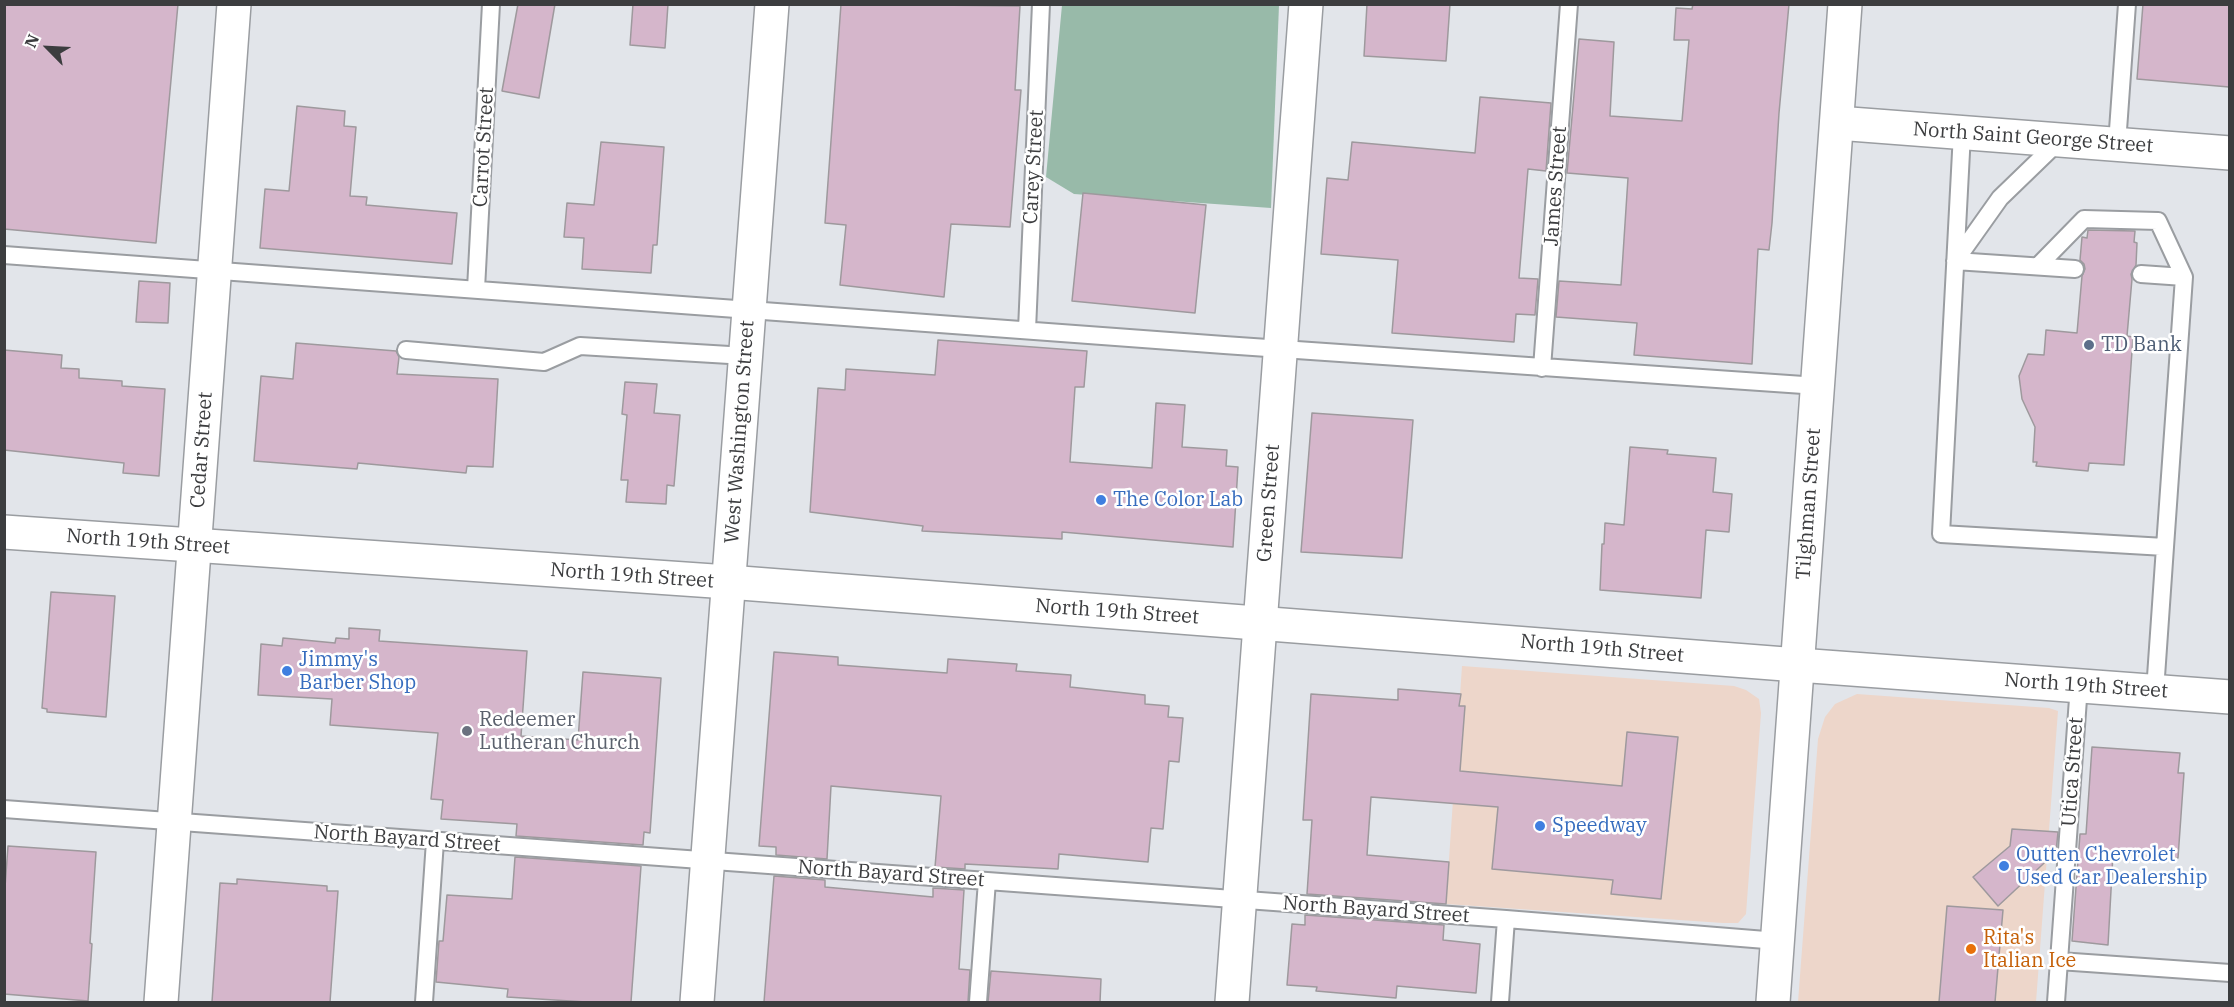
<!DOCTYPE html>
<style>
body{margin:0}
#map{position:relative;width:2234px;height:1007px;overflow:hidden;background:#e2e5ea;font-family:"IBM Plex Serif",serif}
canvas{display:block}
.frame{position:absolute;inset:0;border:6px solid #3c3d3f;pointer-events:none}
.north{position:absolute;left:18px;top:18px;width:60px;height:60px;-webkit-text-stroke:4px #fff;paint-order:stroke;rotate:294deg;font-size:16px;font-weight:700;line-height:24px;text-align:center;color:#3c3d3f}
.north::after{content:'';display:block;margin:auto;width:21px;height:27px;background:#3c3d3f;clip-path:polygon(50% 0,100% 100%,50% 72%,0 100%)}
</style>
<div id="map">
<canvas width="2234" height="1007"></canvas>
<div class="frame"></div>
<div class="north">N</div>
</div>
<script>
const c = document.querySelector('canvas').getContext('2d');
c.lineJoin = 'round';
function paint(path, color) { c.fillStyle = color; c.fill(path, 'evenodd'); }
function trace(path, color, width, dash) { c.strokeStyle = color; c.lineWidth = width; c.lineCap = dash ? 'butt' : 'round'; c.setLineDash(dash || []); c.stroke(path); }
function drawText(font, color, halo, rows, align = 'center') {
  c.font = font + ' "IBM Plex Serif",serif'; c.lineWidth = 5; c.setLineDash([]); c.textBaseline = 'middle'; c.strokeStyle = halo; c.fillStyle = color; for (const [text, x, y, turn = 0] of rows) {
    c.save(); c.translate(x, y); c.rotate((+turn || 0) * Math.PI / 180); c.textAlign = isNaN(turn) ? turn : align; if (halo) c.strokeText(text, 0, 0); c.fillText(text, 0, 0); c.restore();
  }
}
paint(new Path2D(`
 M 1462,666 L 1734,686 L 1746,690 L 1759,699 L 1761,713 L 1746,914 L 1738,923 L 1723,923 L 1446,904 Z
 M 1857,694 L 2049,708 L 2058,711 L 2036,1002 L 1798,1002 L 1818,739 L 1825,717 L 1835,704 Z`), '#edd6ca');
paint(new Path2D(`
 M 1062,5 L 1279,5 L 1271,208 L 1074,194 L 1046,177 Z`), '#98baa9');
const building = new Path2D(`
 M 4,4 L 178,4 L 156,243 L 4,229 Z
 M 518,4 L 555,4 L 539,98 L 502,91 Z
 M 633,4 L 668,4 L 665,48 L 630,45 Z
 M 841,4 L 1020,6 L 1015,90 L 1021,90 L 1010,227 L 951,224 L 944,297 L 840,285 L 846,225 L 825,223 Z
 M 1367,4 L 1450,4 L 1446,61 L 1364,56 Z
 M 1693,4 L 1789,4 L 1779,113 L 1772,223 L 1769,250 L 1758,249 L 1752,364 L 1634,355 L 1637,323 L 1556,317 L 1559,281 L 1621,285 L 1628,178 L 1567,173 L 1579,39 L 1614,42 L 1610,116 L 1682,121 L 1689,40 L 1674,40 L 1676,8 L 1692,9 Z
 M 2143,4 L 2229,4 L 2229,87 L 2137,79 Z
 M 1480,97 L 1551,103 L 1546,171 L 1528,169 L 1519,278 L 1538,279 L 1535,315 L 1516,314 L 1514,342 L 1392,333 L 1398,260 L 1321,254 L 1327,178 L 1348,180 L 1352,142 L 1475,153 Z
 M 297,106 L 345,111 L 344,126 L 356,127 L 350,196 L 367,197 L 366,205 L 457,213 L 452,264 L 260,248 L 265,189 L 289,191 Z
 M 601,142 L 664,147 L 657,245 L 653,245 L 651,273 L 582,269 L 584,238 L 564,237 L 567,203 L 594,205 Z
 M 1083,193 L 1206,205 L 1195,313 L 1072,301 Z
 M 2088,230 L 2135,231 L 2134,242 L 2137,243 L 2136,265 L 2131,274 L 2132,279 L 2127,336 L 2133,337 L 2124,465 L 2089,463 L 2088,471 L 2036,466 L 2037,462 L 2033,462 L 2035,427 L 2022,399 L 2019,376 L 2028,354 L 2044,355 L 2046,330 L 2077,333 L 2082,276 L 2085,269 L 2084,264 L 2080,260 L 2082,237 L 2087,238 Z
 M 139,281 L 170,283 L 168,323 L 136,322 Z
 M 938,340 L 1087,351 L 1084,387 L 1075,387 L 1070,462 L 1152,468 L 1156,403 L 1185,405 L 1182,447 L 1227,450 L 1226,466 L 1238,467 L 1233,547 L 1062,532 L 1062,539 L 922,531 L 923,526 L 810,512 L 818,388 L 845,390 L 846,369 L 935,375 Z
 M 296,343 L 396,351 L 399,357 L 397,374 L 498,379 L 493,467 L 467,466 L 466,473 L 358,463 L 357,469 L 254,461 L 261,376 L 293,379 Z
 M 4,350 L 62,355 L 61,368 L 79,369 L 79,378 L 122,381 L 122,386 L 165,389 L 159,476 L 123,473 L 124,463 L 4,450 Z
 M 625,382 L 657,384 L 654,413 L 680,415 L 674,486 L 667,485 L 666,504 L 626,502 L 628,480 L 621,480 L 627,415 L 622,414 Z
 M 1312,413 L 1413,420 L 1402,558 L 1301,552 Z
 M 1630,447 L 1668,450 L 1667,454 L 1716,458 L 1713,492 L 1732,494 L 1729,532 L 1706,530 L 1701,598 L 1600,590 L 1602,544 L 1604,544 L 1605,523 L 1624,525 Z
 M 51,592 L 115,596 L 106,717 L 47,712 L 47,709 L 42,708 Z
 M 349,628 L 380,630 L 379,641 L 527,651 L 521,736 L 578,740 L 583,672 L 661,678 L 650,833 L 644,832 L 643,845 L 516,836 L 517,824 L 441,819 L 443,800 L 431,799 L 438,733 L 330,725 L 332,699 L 258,695 L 261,644 L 282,646 L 283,638 L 335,643 L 336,638 L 349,639 Z
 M 774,652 L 838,657 L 838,665 L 947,673 L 948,659 L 1017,664 L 1016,671 L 1071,675 L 1070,687 L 1145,695 L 1145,704 L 1169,706 L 1168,717 L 1183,718 L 1179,762 L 1169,761 L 1163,829 L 1151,828 L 1148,862 L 1059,854 L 1058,869 L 965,864 L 965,869 L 935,867 L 941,796 L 831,786 L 827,859 L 776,855 L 776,847 L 759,846 Z
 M 1398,689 L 1461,694 L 1459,706 L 1465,706 L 1460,771 L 1622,786 L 1627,732 L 1678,737 L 1661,899 L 1611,894 L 1613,880 L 1492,869 L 1498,807 L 1371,797 L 1367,855 L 1449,862 L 1446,904 L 1307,894 L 1312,820 L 1303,820 L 1311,694 L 1398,700 Z
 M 2092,747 L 2180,753 L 2178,773 L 2184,773 L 2178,858 L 2113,854 L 2108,945 L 2072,941 L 2080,834 L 2086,834 Z
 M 2012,829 L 2058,832 L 2056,852 L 1998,906 L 1973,877 L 2010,846 Z
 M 8,846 L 96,852 L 90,943 L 92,944 L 88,1001 L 4,994 L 4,901 Z
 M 515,857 L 641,866 L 631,1002 L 586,1002 L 507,997 L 508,989 L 436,982 L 439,941 L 443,941 L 447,895 L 512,899 Z
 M 774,876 L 825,880 L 825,887 L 933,897 L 933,888 L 964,890 L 959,969 L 970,970 L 968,1002 L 764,1002 Z
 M 237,879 L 327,886 L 327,891 L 338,891 L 330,1002 L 212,1002 L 220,883 L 237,884 Z
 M 1947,906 L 2003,910 L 1995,1002 L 1939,1002 Z
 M 1305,915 L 1444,925 L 1443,940 L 1480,944 L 1476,993 L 1397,986 L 1396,998 L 1316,991 L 1317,987 L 1287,985 L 1292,924 L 1305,925 Z
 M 991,971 L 1101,979 L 1100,1002 L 988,1002 Z`);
paint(building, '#d5b6cb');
trace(building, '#9e999d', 1.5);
const lane = new Path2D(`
 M 1962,133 L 1941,534 L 2165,547 L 2155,691
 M 2117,144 L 2127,4
 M 4,255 C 609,298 1213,347 1818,386
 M 1956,260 L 2000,198 L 2060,140
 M 1955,261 L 2075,269
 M 2038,266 L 2084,219 L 2158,221 L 2184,277
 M 2141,274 L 2184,277 L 2165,547
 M 476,289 L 491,4
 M 1027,330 L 1041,4
 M 406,350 L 544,362 L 580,346 L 746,356
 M 1542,368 L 1569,4
 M 4,809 L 1506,919 L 1778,941
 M 2059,961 L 2230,973
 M 424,1002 L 435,841
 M 978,1002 L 987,881
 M 1500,1002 L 1506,919
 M 2056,1002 L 2079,685`);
const street = new Path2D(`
 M 1837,123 L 2230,153
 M 1798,665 L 2230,697
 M 161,1002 L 234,4
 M 697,1002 L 772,4
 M 1232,1002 L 1306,4`);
const secondary = new Path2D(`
 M 4,532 L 728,582 L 1798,665`);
const primary = new Path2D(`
 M 1773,1002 L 1845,4`);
trace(lane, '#9a9da1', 20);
trace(street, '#9a9da1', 36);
trace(secondary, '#9a9da1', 36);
trace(primary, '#9a9da1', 36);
trace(lane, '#fff', 16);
trace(street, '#fff', 33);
trace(secondary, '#fff', 33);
trace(primary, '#fff', 33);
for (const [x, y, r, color] of [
 [2089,345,6,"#5c6f8a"],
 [1101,500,6,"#3f7fe0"],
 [287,671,6,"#3f7fe0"],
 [467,731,6,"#6b7280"],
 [1540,826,6,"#3f7fe0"],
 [2004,866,6,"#3f7fe0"],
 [1971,949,6,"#e8710a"]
]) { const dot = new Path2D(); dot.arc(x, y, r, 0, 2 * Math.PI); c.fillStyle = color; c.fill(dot); trace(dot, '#fff', 2); }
drawText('20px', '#3c3d3f', '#fff', [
 ["North Saint George Street",2033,138,4],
 ["Carrot Street",484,147,-87],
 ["Carey Street",1034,167,-87],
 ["James Street",1556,186,-86],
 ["West Washington Street",740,432,-86],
 ["Cedar Street",202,450,-86],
 ["Green Street",1269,503,-86],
 ["Tilghman Street",1809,504,-86],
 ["North 19th Street",148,542,4],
 ["North 19th Street",632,576,4],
 ["North 19th Street",1117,612,4],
 ["North 19th Street",1602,649,5],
 ["North 19th Street",2086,686,4],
 ["Utica Street",2073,772,-86],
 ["North Bayard Street",407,839,4],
 ["North Bayard Street",891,874,4],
 ["North Bayard Street",1376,910,4]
]);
drawText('20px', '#4e5e75', '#fff', [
 ["TD Bank",2101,345]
], 'left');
drawText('20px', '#366cbe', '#fff', [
 ["The Color Lab",1113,500],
 ["Jimmy's",299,660],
 ["Barber Shop",299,683],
 ["Speedway",1552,826],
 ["Outten Chevrolet",2016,855],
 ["Used Car Dealership",2016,878]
], 'left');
drawText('20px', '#5b616d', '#fff', [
 ["Redeemer",479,720],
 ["Lutheran Church",479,743]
], 'left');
drawText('20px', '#c56008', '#fff', [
 ["Rita's",1983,938],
 ["Italian Ice",1983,961]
], 'left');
</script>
